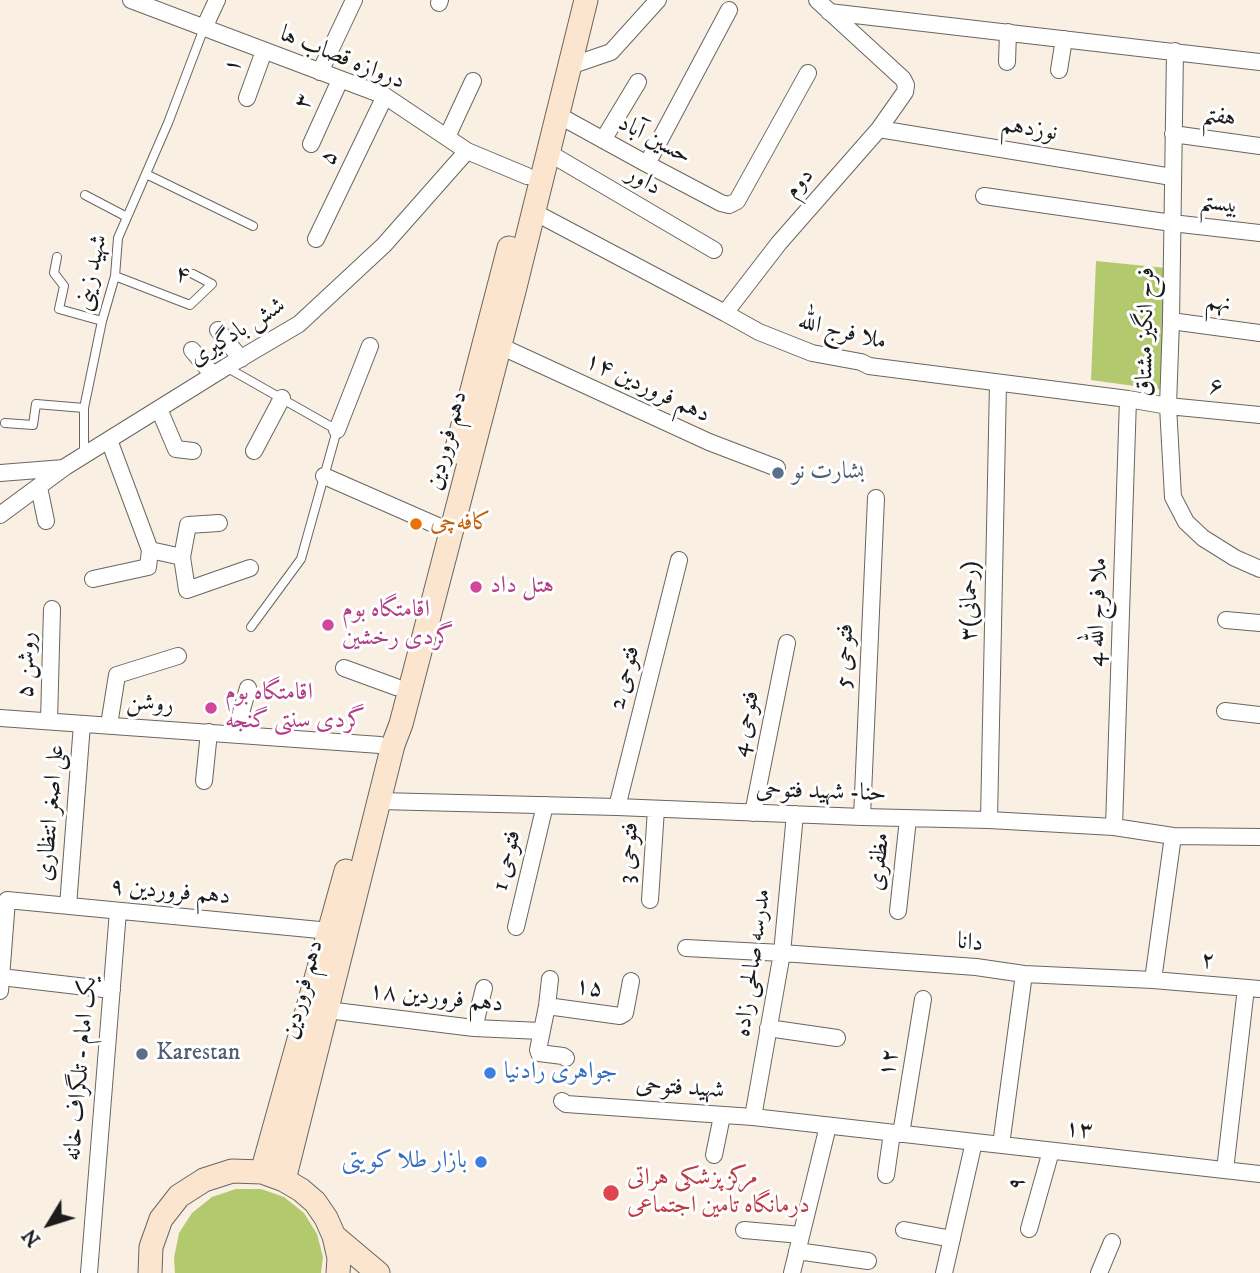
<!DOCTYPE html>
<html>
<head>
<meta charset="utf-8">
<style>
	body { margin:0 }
	#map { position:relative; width:1260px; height:1273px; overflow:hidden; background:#f9efe2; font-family:"IM FELL DW Pica",serif }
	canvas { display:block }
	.north { position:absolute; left:14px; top:1189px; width:70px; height:70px; -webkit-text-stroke:5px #fff; paint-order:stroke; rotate:232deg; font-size:19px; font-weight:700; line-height:28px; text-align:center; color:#1c1c1c }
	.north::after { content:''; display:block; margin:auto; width:24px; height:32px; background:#1c1c1c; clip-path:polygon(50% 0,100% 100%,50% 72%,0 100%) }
</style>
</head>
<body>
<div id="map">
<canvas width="1260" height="1273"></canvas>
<div class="north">N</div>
</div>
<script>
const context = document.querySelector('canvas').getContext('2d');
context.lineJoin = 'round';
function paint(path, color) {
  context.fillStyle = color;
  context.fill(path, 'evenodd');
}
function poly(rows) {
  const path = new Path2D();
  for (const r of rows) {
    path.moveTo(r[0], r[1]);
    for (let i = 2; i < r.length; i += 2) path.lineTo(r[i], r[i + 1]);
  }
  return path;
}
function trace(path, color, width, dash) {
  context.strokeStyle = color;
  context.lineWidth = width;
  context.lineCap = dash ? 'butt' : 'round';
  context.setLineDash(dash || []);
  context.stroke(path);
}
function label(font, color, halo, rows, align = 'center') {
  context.font = font + ' "IM FELL DW Pica",Amiri,serif';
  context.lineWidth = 6;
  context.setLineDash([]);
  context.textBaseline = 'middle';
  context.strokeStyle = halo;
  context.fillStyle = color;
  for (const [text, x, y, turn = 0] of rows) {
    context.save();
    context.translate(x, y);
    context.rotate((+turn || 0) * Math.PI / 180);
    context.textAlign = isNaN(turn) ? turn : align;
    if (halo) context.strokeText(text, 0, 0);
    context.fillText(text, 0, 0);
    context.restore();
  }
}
const green = poly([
	[1096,261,1166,268,1163,390,1091,380],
	[236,1189,261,1189,284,1197,304,1213,317,1234,323,1257,321,1273,175,1273,174,1258,179,1233,192,1213,212,1197]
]);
const lane = poly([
	[146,174,253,226],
	[85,195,127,217],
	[57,257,54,273,64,286,59,309,102,321],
	[115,276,190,305,212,284,193,274],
	[226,367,337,430,301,559,251,627],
	[5,423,33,425,36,404,84,408],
	[84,456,84,408,102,321,115,276,118,238,168,123,204,28]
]);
const street = poly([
	[131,0,385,96,467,151,527,176],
	[439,3,440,0],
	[829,12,1260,62],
	[204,28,217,0],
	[1175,51,1171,321,1168,406,1173,497,1186,522,1203,538,1235,558,1260,569],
	[1007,62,1008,32],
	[570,66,611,52,658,0],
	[1059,70,1064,39],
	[320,72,354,0],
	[247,98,264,51],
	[558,115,647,164,721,203,729,205,737,201,808,73],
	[879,129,1172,177],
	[1173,134,1260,146],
	[447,137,473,81],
	[603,140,638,82],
	[311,144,340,80],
	[549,153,714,250],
	[647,164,729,10],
	[984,196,1172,223,1260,233],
	[534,212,725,313,759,332,812,353,861,362,869,366,1128,399,1168,406,1260,415],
	[316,239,385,96],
	[725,313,779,243,879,129,905,92,906,85,903,79,817,0],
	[1171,321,1260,333],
	[218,330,241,359],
	[500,346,709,442,777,468],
	[192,350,213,375],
	[159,409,176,449,193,451],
	[337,430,370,346],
	[254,451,282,398],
	[0,473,64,468],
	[324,476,438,526],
	[39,487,46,521],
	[0,515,65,467,226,367,299,324,384,245,467,151],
	[150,550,182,557,187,590,250,568],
	[182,557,188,525,219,523],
	[93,579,148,567,150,550,109,440],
	[1226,620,1260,623],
	[344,668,396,687],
	[1225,711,1260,715],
	[0,718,380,745],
	[49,721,52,609],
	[109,725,117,675,178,656],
	[235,734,248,688],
	[204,781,209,732],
	[379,801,617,807,862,817,989,820,1114,827,1173,836,1260,837],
	[617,807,679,560],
	[753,813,787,643],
	[862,817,876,498],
	[989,820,998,383],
	[1114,827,1128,399],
	[650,900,656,809],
	[68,906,82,724],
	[898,911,908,819],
	[516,927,545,805],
	[686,948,782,953,976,967,1024,974,1153,980,1260,989],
	[1,977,112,990],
	[550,979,547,1006,538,1050,539,1053,563,1056,566,1058],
	[1153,980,1173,836],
	[0,991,7,900,330,931],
	[547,1006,620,1016,625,1013,631,981],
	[327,1010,474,1028,541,1031],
	[474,1028,484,988],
	[768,1028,837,1038],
	[562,1101,566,1104,753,1117,1260,1174],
	[753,1117,782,953,795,814],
	[901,1134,923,999],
	[1001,1145,1024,974],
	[714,1155,722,1116],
	[1225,1170,1246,988],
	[886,1175,892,1133],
	[1029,1229,1051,1151],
	[744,1230,801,1235],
	[904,1230,952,1239],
	[797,1251,868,1261],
	[89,1273,118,911],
	[792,1273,828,1126],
	[944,1273,974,1142],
	[1099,1273,1112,1242]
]);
const secondary = poly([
	[456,452,509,248],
	[262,1172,346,871],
	[284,1180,393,745,401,724,514,291,586,0],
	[334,1236,378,1273],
	[150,1273,151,1247,161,1219,179,1196,204,1180,232,1171,262,1172,284,1180,301,1190,315,1202,326,1218,334,1236,339,1258,338,1273]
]);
const markers = [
	[778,473,7,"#5c6f8a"],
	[416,524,7,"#e8710a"],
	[476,587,7,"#d1479c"],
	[328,625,7,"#d1479c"],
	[211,708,7,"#d1479c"],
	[142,1054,7,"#5c6f8a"],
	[490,1073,7,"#3f7fe0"],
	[481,1162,7,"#3f7fe0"],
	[611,1193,9,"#e0444e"]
];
const streetNames = [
	["دروازه قصاب ها",342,59,22],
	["۱",234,66,-69],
	["۳",305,102,-65],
	["هفتم",1219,118,7],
	["نوزدهم",1029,130,9],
	["حسین آباد",654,141,28],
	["۵",330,158,-64],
	["داور",643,182,30],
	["دوم",800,184,-49],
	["بیستم",1219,205,7],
	["شهید زینی",93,273,-78],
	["۴",182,276,14],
	["نهم",1218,304,8],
	["فرح انگیز مشتاق",1147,332,-89],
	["شش بادگیری",238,333,-32],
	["ملا فرج الله",842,333,14],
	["۶",1216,388,6],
	["دهم فروردین ۱۴",647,389,25],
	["دهم فروردین",448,441,-75],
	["۳(رحمانی)",971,601,-89],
	["4 ملا فرج الله",1099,612,-88],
	["فتوحی 5",846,656,-88],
	["روشن ۵",28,665,-88],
	["فتوحی 2",626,678,-76],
	["روشن",150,705,4],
	["فتوحی 4",747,724,-79],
	["حنا- شهید فتوحی",821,793,2],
	["علی اصغر انتظاری",52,813,-85],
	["فتوحی 3",630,853,-86],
	["فتوحی 1",508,861,-77],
	["مظفری",880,862,-84],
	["دهم فروردین ۹",170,893,5],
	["دانا",970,944,6],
	["۲",1208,962,5],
	["مدرسه صالحی زاده",754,963,-82],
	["۱۵",589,989,8],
	["دهم فروردین",304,990,-75],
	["دهم فروردین ۱۸",436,999,6],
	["۱۲",890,1063,-81],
	["یک امام - تلگراف خانه",82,1069,-85],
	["شهید فتوحی",680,1089,4],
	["۱۳",1079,1131,6],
	["۹",1018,1184,-75]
];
const serviceNames = [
	["بشارت نو",792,473],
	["Karestan",156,1054]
];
const foodNames = [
	["کافه‌چی",430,524]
];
const hotelNames = [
	["هتل داد",490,587],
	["اقامتگاه بوم",342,611],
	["گردی رخشین",342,639],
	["اقامتگاه بوم",225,694],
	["گردی سنتی گنجه",225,722]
];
const shopNames = [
	["جواهری رادنیا",504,1073],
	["بازار طلا کویتی",467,1162,"right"]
];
const healthNames = [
	["مرکز پزشکی هراتی",627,1179],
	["درمانگاه تامین اجتماعی",627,1207]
];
paint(green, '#b3c96d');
trace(lane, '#696661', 10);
trace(street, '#696661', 18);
trace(secondary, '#696661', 25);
trace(lane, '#fff', 8);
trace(street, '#fff', 16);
trace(secondary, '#fbe5cf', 23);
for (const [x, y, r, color] of markers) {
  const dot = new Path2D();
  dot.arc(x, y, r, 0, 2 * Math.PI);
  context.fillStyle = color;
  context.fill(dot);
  trace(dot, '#fff', 2.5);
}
label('24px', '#1c1c1c', '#fff', streetNames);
label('24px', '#4e5e75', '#fff', serviceNames, 'left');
label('24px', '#c56008', '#fff', foodNames, 'left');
label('24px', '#b23c85', '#fff', hotelNames, 'left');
label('24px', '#366cbe', '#fff', shopNames, 'left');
label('24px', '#be3a42', '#fff', healthNames, 'left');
</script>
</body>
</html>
